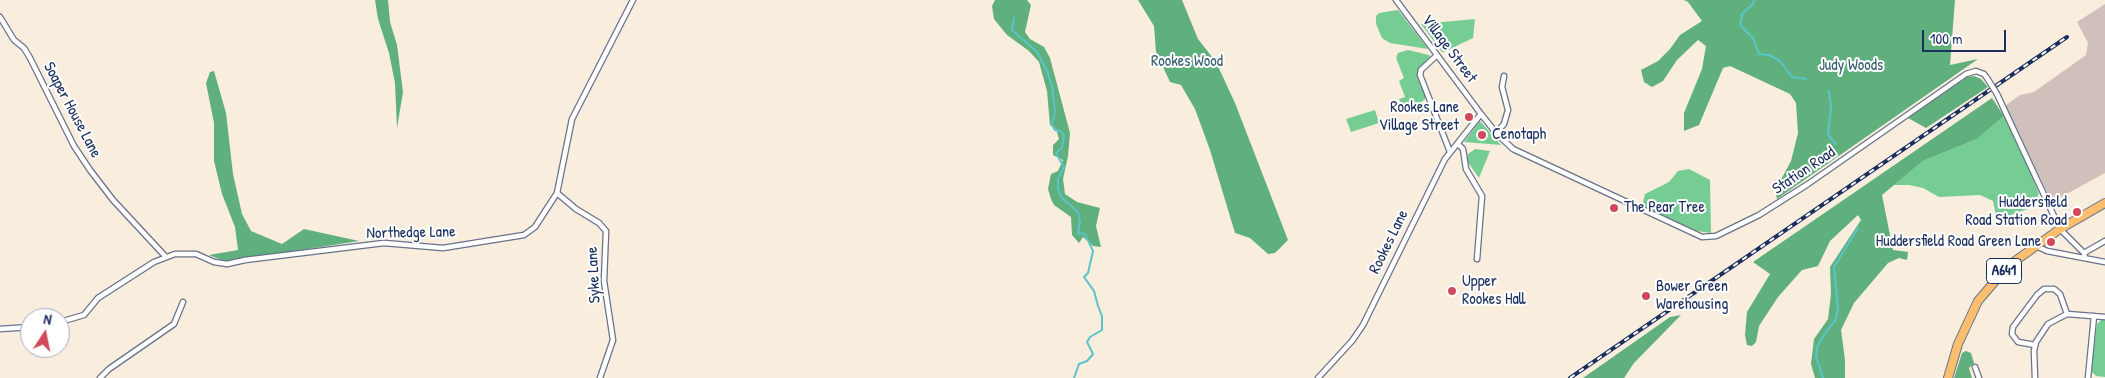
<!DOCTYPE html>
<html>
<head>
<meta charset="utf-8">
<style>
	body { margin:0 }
	#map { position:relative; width:2105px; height:378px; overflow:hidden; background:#f9eddd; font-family:"Patrick Hand",sans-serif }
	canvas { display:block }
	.north { position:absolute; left:20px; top:308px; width:50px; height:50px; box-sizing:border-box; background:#fff; border:1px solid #a4acbf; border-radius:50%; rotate:11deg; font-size:14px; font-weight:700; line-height:20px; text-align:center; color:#1b2f5e }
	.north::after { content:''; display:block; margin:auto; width:18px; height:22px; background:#d1495b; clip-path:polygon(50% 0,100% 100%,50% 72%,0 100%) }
	.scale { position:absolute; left:1922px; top:30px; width:84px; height:22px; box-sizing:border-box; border:2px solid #1b2f5e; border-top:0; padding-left:6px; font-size:15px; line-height:18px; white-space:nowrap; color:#1b2f5e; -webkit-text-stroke:4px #fff; paint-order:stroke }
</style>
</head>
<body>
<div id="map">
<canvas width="2105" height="378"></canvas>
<div class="north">N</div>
<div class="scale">100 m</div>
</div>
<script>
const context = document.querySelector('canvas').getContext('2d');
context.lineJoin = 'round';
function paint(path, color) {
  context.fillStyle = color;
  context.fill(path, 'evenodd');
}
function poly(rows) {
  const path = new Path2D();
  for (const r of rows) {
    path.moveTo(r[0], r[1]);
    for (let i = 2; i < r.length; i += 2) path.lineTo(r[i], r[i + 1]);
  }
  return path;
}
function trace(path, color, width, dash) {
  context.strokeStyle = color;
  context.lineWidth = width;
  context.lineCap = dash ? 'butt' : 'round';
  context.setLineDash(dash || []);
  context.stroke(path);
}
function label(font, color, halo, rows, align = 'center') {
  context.font = font + ' "Patrick Hand",sans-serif';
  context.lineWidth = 4;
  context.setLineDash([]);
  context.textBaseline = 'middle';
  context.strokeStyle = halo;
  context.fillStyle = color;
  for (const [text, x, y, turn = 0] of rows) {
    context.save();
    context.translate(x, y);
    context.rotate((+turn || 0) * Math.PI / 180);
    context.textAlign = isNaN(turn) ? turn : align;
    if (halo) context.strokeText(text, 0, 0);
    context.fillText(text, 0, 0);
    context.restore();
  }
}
const industrial = poly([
	[2105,4,2105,173,2052,202,2005,106,2020,95,2034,92,2086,55,2088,43,2077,22]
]);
const green = poly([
	[1397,10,1399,11,1428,49,1390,43,1382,38,1376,24,1376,16,1379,13],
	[1475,19,1473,38,1444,52,1442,52,1421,24],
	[1408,50,1429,55,1431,58,1418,71,1426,96,1425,99,1413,110,1404,110,1399,99,1405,97,1399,81,1404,78,1396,58,1398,53],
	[1375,110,1379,123,1351,132,1346,119],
	[2004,116,2027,162,2039,194,2030,208,1997,220,1993,201,1980,195,1939,197,1923,188,1909,185,1894,185,1923,161,1977,139],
	[1480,121,1501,145,1464,142],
	[1475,149,1490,151,1479,178,1467,161,1468,154],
	[1689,169,1710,180,1711,233,1697,231,1642,206,1645,194,1669,182,1678,171],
	[2102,319,2105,320,2105,377,2096,376,2091,371,2097,324]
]);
const forest = poly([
	[375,0,388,0,390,22,397,45,403,92,397,128,395,83,389,53,378,19],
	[995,0,1027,0,1031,5,1025,32,1030,39,1044,47,1050,58,1070,133,1068,156,1063,179,1065,194,1077,202,1100,208,1096,226,1101,247,1093,246,1083,237,1079,243,1072,235,1071,217,1054,205,1051,199,1048,189,1051,174,1058,171,1063,160,1053,155,1053,145,1059,139,1056,129,1050,125,1047,91,1039,62,1029,51,1007,35,994,19,992,6],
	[1138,0,1182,0,1198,39,1216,62,1235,103,1288,240,1275,253,1268,254,1250,238,1235,233,1210,150,1195,109,1181,85,1170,82,1156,52,1154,26],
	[1684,0,1955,0,1950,65,1978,59,1777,199,1775,191,1791,161,1798,133,1796,103,1790,94,1730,66,1723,68,1699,125,1684,131,1684,113,1702,69,1706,46,1698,40,1677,60,1663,81,1652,87,1644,82,1641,70,1658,61,1670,49,1680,35,1702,21,1688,2],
	[214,71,226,113,233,174,242,214,251,231,282,244,304,229,359,241,231,261,221,260,209,255,238,250,235,227,222,194,214,161,214,123,206,83,210,72],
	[1974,76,1981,79,1988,87,1926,128,1908,118,1967,77],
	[1992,98,2004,116,1977,139,1923,161,1882,195,1893,250,1908,252,1907,260,1899,258,1888,263,1854,303,1841,330,1845,360,1845,378,1815,378,1811,364,1814,339,1828,319,1831,294,1830,267,1861,220,1858,215,1830,241,1818,266,1802,270,1778,297,1759,326,1756,342,1752,346,1747,345,1745,335,1747,312,1770,274,1753,262],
	[1681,315,1634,363,1624,378,1583,378,1670,317],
	[1966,351,1971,353,1974,363,1969,368,1972,378,1954,378,1962,353]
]);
const stream = poly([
	[1754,0,1753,4,1742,14,1740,25,1753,38,1759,54,1769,55,1780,61,1792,77,1806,79],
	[1014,18,1012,30,1037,52,1047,71,1052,86,1055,111,1052,125,1055,130,1061,131,1064,136,1062,148,1056,153,1064,167,1058,179,1058,190,1062,198,1078,212,1080,222,1078,233,1085,234,1093,251,1088,273,1084,277,1094,291,1098,306,1102,316,1102,330,1090,337,1087,342,1093,354,1087,361,1079,364,1074,378],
	[1829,91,1831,107,1828,135,1836,144],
	[1823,378,1816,356,1817,347,1825,333,1835,321,1838,310,1834,267,1858,228]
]);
const street = poly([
	[1396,0,1481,114,1496,133,1513,149,1702,237,1716,236,1759,215,1808,184,1966,74,1976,71,1984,74,1987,78],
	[0,17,14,40,24,48,30,58,74,146,90,170,113,200,165,256],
	[1437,55,1421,70,1420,75,1450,152],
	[1997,94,2060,229,2084,253,2085,258],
	[1496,133,1504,124,1508,110,1502,87,1504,76],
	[1458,144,1463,149,1466,169,1482,196,1477,259],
	[557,193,576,209,599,223,606,231,604,281,613,340,600,378],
	[2036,246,2047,251,2105,262],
	[2084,253,2105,241],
	[60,322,84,315,98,298,154,262,175,254,196,254,214,262,227,264,245,260,384,243,443,248,524,235,535,227,557,193,572,119,633,0],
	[0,329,30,327],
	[2035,345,2018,342,2012,334,2013,327,2037,295,2044,289,2054,289,2060,294,2067,314],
	[1975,367,1979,378],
	[100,378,109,369,174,324,183,302],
	[1318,378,1352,341,1363,325,1445,159,1481,114],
	[2035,378,2034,351,2036,342,2048,324,2067,314,2105,317],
	[2088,378,2094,316]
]);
const primary = poly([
	[1948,378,1958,344,1978,301,2008,266,2060,229,2105,203]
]);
const rail = poly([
	[1570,378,2067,37]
]);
const streetBridge = poly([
	[1987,78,1997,94]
]);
const markers = [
	[1469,117,5,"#d1495b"],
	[1482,135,5,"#d1495b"],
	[1614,208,5,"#d1495b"],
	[2077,212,5,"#d1495b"],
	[2051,242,5,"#d1495b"],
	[1452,291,5,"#d1495b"],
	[1646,296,5,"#d1495b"]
];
const shields = [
	[2004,271,35]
];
const shieldNames = [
	["A641",2004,271]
];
const streetNames = [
	["Village Street",1449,49,53],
	["Soaper House Lane",72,110,62],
	["Station Road",1804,171,-34],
	["Northedge Lane",411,233,-1],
	["Rookes Lane",1389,242,-64],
	["Syke Lane",594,275,-93]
];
const parkNames = [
	["Rookes Wood",1187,62],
	["Judy Woods",1851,66]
];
const poiNames = [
	["Rookes Lane",1459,108,"right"],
	["Village Street",1459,126,"right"],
	["Cenotaph",1492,135],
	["Huddersfield",2067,203,"right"],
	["Road Station Road",2067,221,"right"],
	["The Pear Tree",1624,208],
	["Huddersfield Road Green Lane",2041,242,"right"],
	["Upper",1462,282],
	["Rookes Hall",1462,300],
	["Bower Green",1656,287],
	["Warehousing",1656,305]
];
paint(industrial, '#d0c0bc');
paint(green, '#76cd93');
paint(forest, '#60b07d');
trace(stream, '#58c5cb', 2);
trace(street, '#69728a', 7);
trace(primary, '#69728a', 10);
trace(street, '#fff', 4.5);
trace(primary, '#fbbe6e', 8);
trace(rail, '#1b2f5e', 4);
trace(rail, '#fff', 2, [5.5]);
trace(streetBridge, '#69728a', 7, []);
trace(streetBridge, '#fff', 4.5);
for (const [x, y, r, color] of markers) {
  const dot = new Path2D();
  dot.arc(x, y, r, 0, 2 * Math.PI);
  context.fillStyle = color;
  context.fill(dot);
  trace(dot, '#fff', 2);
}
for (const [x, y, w] of shields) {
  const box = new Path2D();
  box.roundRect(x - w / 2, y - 12.5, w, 25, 4);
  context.fillStyle = '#fff';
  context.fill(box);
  trace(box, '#1b2f5e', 1);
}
label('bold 15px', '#1b2f5e', null, shieldNames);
label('16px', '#1b2f5e', '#fff', streetNames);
label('16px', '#365e6e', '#fff', parkNames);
label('16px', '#1b2f5e', '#fff', poiNames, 'left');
</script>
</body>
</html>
